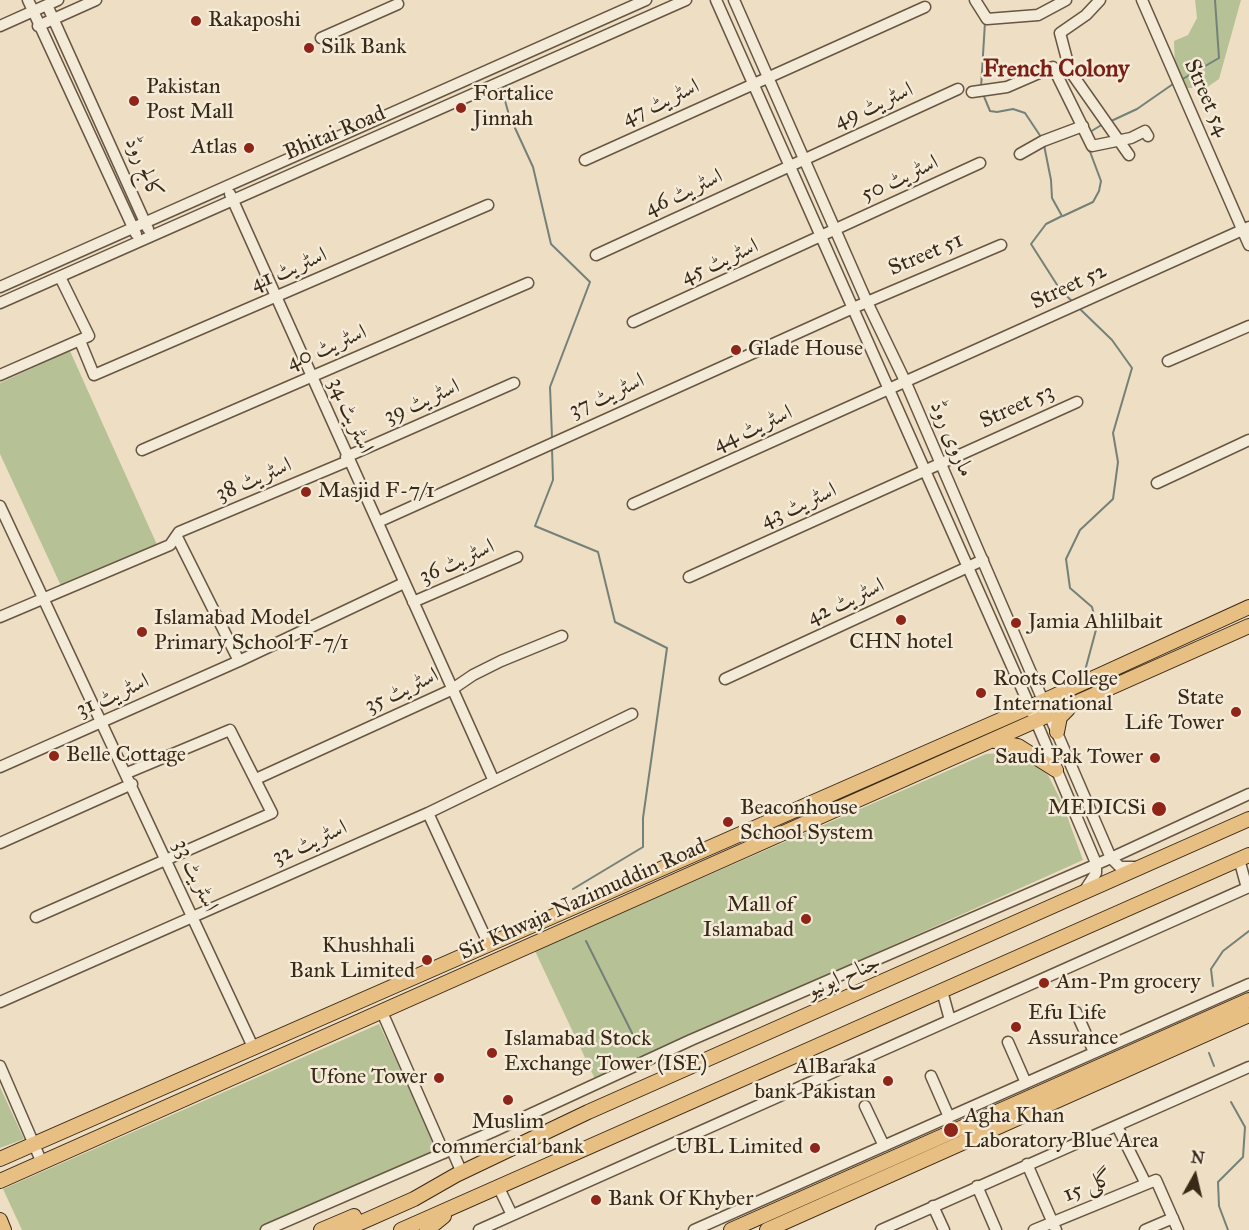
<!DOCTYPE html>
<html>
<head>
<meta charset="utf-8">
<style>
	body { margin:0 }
	#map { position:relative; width:1249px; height:1230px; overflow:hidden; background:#eedec3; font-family:"IM FELL Great Primer",serif }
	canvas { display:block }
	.north { position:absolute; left:1165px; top:1146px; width:60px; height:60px; -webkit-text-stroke:4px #f4ead8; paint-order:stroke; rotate:8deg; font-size:16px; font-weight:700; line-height:24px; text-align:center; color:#392917 }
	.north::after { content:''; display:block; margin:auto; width:21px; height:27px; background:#392917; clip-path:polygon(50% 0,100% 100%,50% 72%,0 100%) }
</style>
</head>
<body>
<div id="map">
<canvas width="1249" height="1230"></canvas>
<div class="north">N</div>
</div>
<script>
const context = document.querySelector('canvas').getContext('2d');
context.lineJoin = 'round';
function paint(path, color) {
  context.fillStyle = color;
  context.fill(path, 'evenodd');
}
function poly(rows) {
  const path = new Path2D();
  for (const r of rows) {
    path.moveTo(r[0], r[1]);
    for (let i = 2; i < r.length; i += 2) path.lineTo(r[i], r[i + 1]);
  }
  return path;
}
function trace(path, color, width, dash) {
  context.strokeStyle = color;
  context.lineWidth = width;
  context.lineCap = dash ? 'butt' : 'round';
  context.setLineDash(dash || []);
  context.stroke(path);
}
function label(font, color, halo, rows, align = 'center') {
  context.font = font + ' "IM FELL Great Primer",Amiri,serif';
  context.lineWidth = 5;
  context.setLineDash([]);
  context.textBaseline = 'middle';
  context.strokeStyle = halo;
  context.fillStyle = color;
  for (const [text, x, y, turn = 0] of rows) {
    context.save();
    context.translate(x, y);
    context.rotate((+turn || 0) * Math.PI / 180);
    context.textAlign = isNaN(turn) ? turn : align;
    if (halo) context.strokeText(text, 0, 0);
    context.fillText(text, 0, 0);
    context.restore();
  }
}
const green = poly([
	[1195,0,1241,0,1219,79,1206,88,1187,88,1175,68,1174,41,1188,35,1197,18],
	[70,351,158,547,62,588,0,454,0,383],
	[1018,752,1048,775,1063,805,1083,860,595,1079,535,951,986,754],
	[379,1024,440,1153,276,1230,22,1230,3,1189],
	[0,1087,24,1139,0,1148]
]);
const stream = poly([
	[1181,80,1219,58,1215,0],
	[981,88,985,22],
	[502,90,509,115,533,167,551,244,590,282,550,387,552,438],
	[983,94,990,111,997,112,1013,109,1025,113,1041,137],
	[1109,122,1137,109,1173,84],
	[1090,132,1103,124],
	[1044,145,1051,180,1052,198,1062,216,1046,224,1031,244,1061,291,1072,301],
	[1063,216,1093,202,1099,191,1101,181,1089,149],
	[1081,310,1112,340,1132,368,1113,433,1118,462,1113,499,1080,530,1066,559,1070,588,1092,607,1097,626,1086,667],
	[552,449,553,480,535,526,598,552,615,622,667,648,643,818,643,847,573,889],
	[586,941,637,1043],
	[1213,986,1211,969,1223,951,1249,931],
	[1209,1053,1214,1066],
	[1228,1230,1219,1206,1218,1182,1243,1157,1245,1127,1231,1102]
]);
const minor = poly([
	[28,0,136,234],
	[716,0,1030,707,1096,863,1096,873,1085,890],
	[734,0,867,302,906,383,1111,858,1120,867,1135,867],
	[975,0,987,19,1038,15,1066,0],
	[1100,0,1086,15,1060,33,1070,71,1129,155],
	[1142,0,1249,245],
	[47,5,148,229],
	[0,26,58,0],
	[38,26,96,0],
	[321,38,398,4],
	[972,92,1007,87,1053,67,1092,146,1131,138,1145,131,1148,136],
	[1020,154,1043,141,1083,126],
	[585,160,925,7],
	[230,194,493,779],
	[596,255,958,89],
	[0,287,646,0],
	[0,303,686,0],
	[633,322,980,163],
	[80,341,94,375,488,205],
	[1168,361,1249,326],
	[0,375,89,336,60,277],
	[142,450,528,283],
	[346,457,514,383],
	[1157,483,1249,440],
	[633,504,1249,227],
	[0,506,253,1047],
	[378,522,853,308,1001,245],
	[177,537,239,661],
	[689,577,1077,402],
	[413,602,517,557],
	[0,617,170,545,179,532,348,461],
	[725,679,983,560],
	[0,767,239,661,404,583],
	[256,779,451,690,473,675,501,661,562,636],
	[428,813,489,945],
	[0,843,132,784],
	[1239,859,1247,888],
	[36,917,272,813,230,730,127,773],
	[942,991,950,1020],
	[0,1002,428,813,632,714],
	[382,1012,444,1153],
	[1076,1012,1094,1052],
	[1008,1042,1026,1083],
	[0,1066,42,1163],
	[931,1076,949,1117],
	[865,1106,884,1146],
	[1117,1126,1146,1184],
	[452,1150,462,1173],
	[1027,1164,1056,1230],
	[498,1186,512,1215],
	[977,1186,996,1230],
	[933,1206,944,1230],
	[266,1230,492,1132,691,1040,1111,858,1249,794],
	[479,1230,1249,887],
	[694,1230,1249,984],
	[881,1230,1249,1067],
	[1034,1230,1156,1180,1178,1230],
	[1145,1230,1173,1218]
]);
const major = poly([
	[1057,732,1060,717,1068,709],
	[994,741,1018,746,1056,770],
	[0,1159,1030,707,1249,607],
	[0,1181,1249,626],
	[0,1220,4,1230],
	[321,1230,354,1216],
	[344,1230,414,1199,456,1175,588,1112,1249,819],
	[401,1230,1249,855],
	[427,1230,444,1216],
	[731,1230,1249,1000],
	[767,1230,1249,1015]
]);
const markers = [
	[196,21,6,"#8f2418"],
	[309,48,6,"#8f2418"],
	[134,101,6,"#8f2418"],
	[461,108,6,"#8f2418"],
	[249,148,6,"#8f2418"],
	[736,350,6,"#8f2418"],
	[306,492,6,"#8f2418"],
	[901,620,6,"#8f2418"],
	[1016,623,6,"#8f2418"],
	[142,632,6,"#8f2418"],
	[981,693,6,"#8f2418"],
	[1236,712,6,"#8f2418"],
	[54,756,6,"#8f2418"],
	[1155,758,6,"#8f2418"],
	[1159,809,8,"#8f2418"],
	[728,822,6,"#8f2418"],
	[806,919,6,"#8f2418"],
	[427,960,6,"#8f2418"],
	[1044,983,6,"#8f2418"],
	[1016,1027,6,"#8f2418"],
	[492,1053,6,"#8f2418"],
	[439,1078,6,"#8f2418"],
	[888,1081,6,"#8f2418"],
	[508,1100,6,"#8f2418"],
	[951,1130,8,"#8f2418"],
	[815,1148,6,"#8f2418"],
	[596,1200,6,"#8f2418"]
];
const poiNames = [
	["Rakaposhi",208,21],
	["Silk Bank",321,48],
	["Pakistan",146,88],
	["Post Mall",146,113],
	["Fortalice",473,95],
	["Jinnah",473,120],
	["Atlas",237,148,"right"],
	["Glade House",748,350],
	["Masjid F-7/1",318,492],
	["Islamabad Model",154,619],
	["Primary School F-7/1",154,644],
	["Jamia Ahlilbait",1028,623],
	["CHN hotel",901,643,"center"],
	["Roots College",993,680],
	["International",993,705],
	["State",1224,699,"right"],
	["Life Tower",1224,724,"right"],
	["Belle Cottage",66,756],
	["Saudi Pak Tower",1143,758,"right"],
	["Beaconhouse",740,809],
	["School System",740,834],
	["MEDICSi",1146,809,"right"],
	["Mall of",794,906,"right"],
	["Islamabad",794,931,"right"],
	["Khushhali",415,947,"right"],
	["Bank Limited",415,972,"right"],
	["Am-Pm grocery",1056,983],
	["Efu Life",1028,1014],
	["Assurance",1028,1039],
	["Islamabad Stock",504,1040],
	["Exchange Tower (ISE)",504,1065],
	["AlBaraka",876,1068,"right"],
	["bank Pakistan",876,1093,"right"],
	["Ufone Tower",427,1078,"right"],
	["Agha Khan",964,1117],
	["Laboratory Blue Area",964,1142],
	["Muslim",508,1123,"center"],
	["commercial bank",508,1148,"center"],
	["UBL Limited",803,1148,"right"],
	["Bank Of Khyber",608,1200]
];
const streetNames = [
	["Street 54",1206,98,66],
	["اسٹریٹ 47",661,103,-25],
	["اسٹریٹ 49",874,106,-24],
	["Bhitai Road",335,134,-23],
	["کالج روڈ",143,168,67],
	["اسٹریٹ 50",900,179,-25],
	["اسٹریٹ 46",684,193,-25],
	["Street 51",926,255,-23],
	["اسٹریٹ 45",720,262,-24],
	["اسٹریٹ 41",289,270,-23],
	["Street 52",1069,287,-25],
	["اسٹریٹ 40",327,348,-23],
	["اسٹریٹ 37",607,396,-24],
	["اسٹریٹ 39",422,402,-24],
	["Street 53",1017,407,-24],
	["اسٹریٹ 34",350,416,66],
	["اسٹریٹ 44",753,429,-24],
	["ماروی روڈ",951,439,67],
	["اسٹریٹ 38",254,480,-23],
	["اسٹریٹ 43",799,506,-24],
	["اسٹریٹ 36",457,562,-24],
	["اسٹریٹ 42",846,602,-25],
	["اسٹریٹ 35",402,691,-25],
	["اسٹریٹ 31",113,696,-24],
	["اسٹریٹ 32",310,843,-24],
	["اسٹریٹ 33",195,876,65],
	["Sir Khwaja Nazimuddin Road",583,900,-24],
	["جناح ایونیو",844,977,-23],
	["گلی 15",1088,1187,-22]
];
const neighbourhoodNames = [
	["French Colony",1056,70]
];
paint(green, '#b6c295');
trace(stream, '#748179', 2);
trace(minor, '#665642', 13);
trace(major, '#392917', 16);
trace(minor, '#f4ead8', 10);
trace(major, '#e7bf82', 14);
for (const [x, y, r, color] of markers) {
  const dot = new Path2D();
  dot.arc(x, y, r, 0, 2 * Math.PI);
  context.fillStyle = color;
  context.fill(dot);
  trace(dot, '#f4ead8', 2);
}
label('22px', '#392917', '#f4ead8', poiNames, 'left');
label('22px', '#392917', '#f4ead8', streetNames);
label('bold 24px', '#7a1f14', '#f4ead8', neighbourhoodNames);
</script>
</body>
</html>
